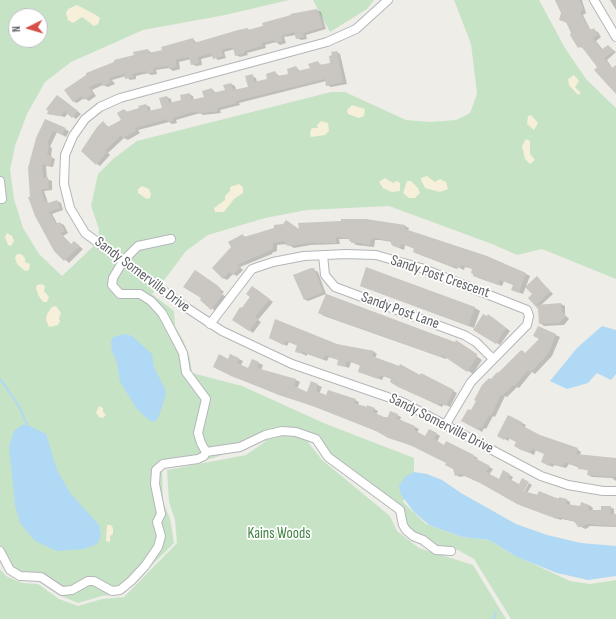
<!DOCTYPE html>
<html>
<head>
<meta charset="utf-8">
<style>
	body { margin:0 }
	#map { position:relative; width:616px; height:619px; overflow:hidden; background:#eeede7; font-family:"Sofia Sans Condensed",sans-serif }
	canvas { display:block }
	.north { position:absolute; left:8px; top:8px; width:40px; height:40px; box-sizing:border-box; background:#fff; border:1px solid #bfc0c1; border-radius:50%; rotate:265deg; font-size:11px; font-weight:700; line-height:16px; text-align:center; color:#5e6165 }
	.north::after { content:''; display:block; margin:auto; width:14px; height:18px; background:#d54e47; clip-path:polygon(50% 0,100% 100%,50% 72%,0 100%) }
</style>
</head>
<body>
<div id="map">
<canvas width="616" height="619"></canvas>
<div class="north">N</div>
</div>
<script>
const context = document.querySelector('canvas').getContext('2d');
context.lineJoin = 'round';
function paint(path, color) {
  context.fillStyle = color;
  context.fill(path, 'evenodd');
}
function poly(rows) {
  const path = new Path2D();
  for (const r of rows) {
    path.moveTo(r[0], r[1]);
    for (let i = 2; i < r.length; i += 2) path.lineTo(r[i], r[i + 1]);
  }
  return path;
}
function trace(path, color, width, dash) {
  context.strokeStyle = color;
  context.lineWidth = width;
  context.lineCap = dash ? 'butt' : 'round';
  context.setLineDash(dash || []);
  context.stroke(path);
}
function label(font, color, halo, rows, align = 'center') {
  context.font = font + ' "Sofia Sans Condensed",sans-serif';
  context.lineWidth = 3.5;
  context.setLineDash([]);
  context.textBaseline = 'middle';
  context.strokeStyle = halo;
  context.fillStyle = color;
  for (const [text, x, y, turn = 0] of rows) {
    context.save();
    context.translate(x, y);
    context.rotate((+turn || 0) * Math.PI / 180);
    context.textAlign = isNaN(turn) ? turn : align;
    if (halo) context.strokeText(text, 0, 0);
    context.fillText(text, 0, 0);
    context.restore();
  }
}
const green = poly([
	[0,0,289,0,225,15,143,30,71,62,45,82,27,114,15,146,10,170,14,199,23,228,39,254,62,276,98,242,99,229,91,206,98,174,113,159,137,141,331,92,345,92,406,120,430,122,456,120,470,113,477,94,471,44,454,0,539,0,565,48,586,79,616,108,616,279,542,249,517,255,492,244,389,206,307,210,265,218,208,235,186,251,159,287,152,294,174,311,175,326,184,342,190,359,192,373,242,386,326,424,414,458,414,472,403,502,426,524,462,537,489,540,510,553,570,581,590,584,616,580,616,619,511,619,474,559,458,550,438,547,408,527,404,511,394,500,327,451,320,440,308,442,322,460,390,516,397,531,419,548,473,565,506,619,0,619,0,569,6,576,22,583,38,584,59,599,78,606,102,599,124,597,177,543,175,520,169,502,167,470,246,455,266,441,264,438,214,458,162,469,163,502,170,518,174,543,123,594,102,596,78,603,61,596,40,581,22,581,6,571,0,559],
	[16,16,40,16,40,40,16,40],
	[313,0,374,0,367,9,330,32]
]);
const sand = poly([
	[77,5,96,15,100,18,98,24,94,26,82,17,73,23,68,20,66,13,68,9],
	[574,75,579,81,575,87,581,93,578,95,569,85,568,79],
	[352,105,365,109,364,116,359,118,348,114,347,110],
	[531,115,538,123,534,130,527,124,528,116],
	[321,121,328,123,329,131,325,135,311,137,310,134,311,129,313,128,318,128,317,125],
	[526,139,530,141,530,154,535,160,530,164,525,159,522,146],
	[427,176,435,182,440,179,446,182,448,189,440,192,425,188,421,180,421,178],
	[385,178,393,183,397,181,400,183,400,191,392,192,383,188,379,182],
	[407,181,411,181,418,188,420,193,415,198,409,198,403,193],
	[239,184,243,187,243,193,234,199,224,212,215,212,214,208,225,200,225,196,230,191,230,187],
	[142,186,149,189,151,194,150,198,147,199,138,193,138,189],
	[7,233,12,236,14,241,11,246,8,245,5,237],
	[17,254,21,254,25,258,25,262,30,264,29,270,25,271,17,264,15,258],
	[37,285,42,284,45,286,44,291,49,297,47,302,43,302,38,295,36,288],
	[56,306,61,313,59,318,60,321,58,325,49,327,46,320,47,314,52,307],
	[99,406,103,408,103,412,106,415,103,418,99,417,96,413],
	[107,525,111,525,113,528,113,534,110,536,110,542,106,541]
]);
const water = poly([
	[602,326,616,330,616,374,611,380,597,373,588,383,567,389,550,381,577,348],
	[125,334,132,336,152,354,154,367,165,389,166,394,161,410,158,418,155,422,149,420,137,409,120,382,117,363,112,351,111,342,113,337],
	[22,425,30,426,46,434,57,470,71,494,99,525,101,537,97,544,84,549,57,551,35,541,20,523,15,505,9,446,14,431],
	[414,472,427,474,442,480,461,493,516,524,547,535,581,543,616,546,616,576,588,580,557,573,517,557,489,540,462,537,429,525,414,512,401,495,399,486,405,477]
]);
const shadow = poly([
	[555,0,582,0,586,13,583,15,590,29,598,32,601,37,596,41,603,50,608,46,616,52,607,60,613,69,616,67,616,92,584,48,579,47,567,23,560,20,562,13],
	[610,0,616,0,616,10],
	[317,10,321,12,326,29,306,35,307,39,301,40,297,38,296,35,284,37,286,43,280,45,276,42,265,45,266,48,247,53,248,55,240,57,236,55,235,49,224,52,226,58,218,60,213,56,201,59,202,65,196,66,192,64,191,59,179,62,180,69,173,71,169,68,156,70,157,74,151,75,148,73,136,76,136,79,130,80,126,76,112,80,115,84,108,87,103,85,92,90,96,96,89,101,84,98,77,103,73,101,66,90,148,50,152,53,163,51,193,39,197,43,247,29,250,30],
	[337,52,340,54,347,84,331,87,327,85,326,81,239,103,240,105,220,110,221,113,203,115,200,113,176,120,177,123,172,124,169,122,138,130,140,133,128,140,124,138,108,153,110,155,100,166,97,164,103,123,109,127,122,120,124,110,128,112,140,109,146,105,150,107,151,112,163,108,167,97,171,99,172,104,182,101,189,94,193,96,194,101,205,98,212,89,216,93,226,91,231,84,235,86,236,90,249,87,252,76,256,78,257,82,268,79,275,72,280,77,289,74,296,67,301,72,311,69,318,62,322,66,331,64],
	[61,98,81,114,76,119,68,113,65,117,48,114],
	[45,120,69,131,66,137,57,132,50,147,52,148,51,157,55,159,53,167,46,166,47,179,52,181,52,190,44,191,48,203,57,201,61,203,63,210,52,214,58,225,60,223,64,225,68,233,63,236,72,245,74,242,83,249,69,263,55,250,31,197],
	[366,220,405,226,409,228,408,231,487,257,526,274,530,276,523,294,512,290,514,285,504,281,502,286,478,278,473,269,465,267,464,270,458,267,457,269,418,254,414,252,415,249,405,245,404,250,394,246,392,242,380,240,375,240,374,247,356,245,350,239,339,239,340,244,311,245,294,248,287,244,277,245,277,251,272,253,272,254,240,267,243,270,237,276,233,274,227,280,223,278,243,236,246,237],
	[313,269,318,272,326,294,308,301,304,299],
	[367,269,475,308,480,311,474,328,366,288,361,286],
	[199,273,224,292,222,294,226,297,215,311,202,298],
	[537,277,553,294,541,305,561,304,565,306,565,315,569,319,564,325,544,326,540,323,539,309,529,298,534,294],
	[256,289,273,302,258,320,261,322,253,333,234,319],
	[326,294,461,345,482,360,473,374,447,357,446,359,324,316,319,313],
	[487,317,492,317,510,331,500,345,474,329],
	[538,327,560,337,552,356,535,374,532,372,519,388,517,387,507,397,505,396,495,417,493,416,486,429,484,428,482,432,463,420,472,412,491,380,526,353,540,339],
	[274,340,337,345,373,351,377,354,375,358,421,376,422,374,457,393,450,407,444,404,442,407,403,388,392,379,384,376,382,380,363,373,361,366,351,362,349,368,338,364,339,360,329,357,327,361,307,354,307,356,296,351,298,346,289,342,287,346],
	[231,355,243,361,241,365,248,369,252,360,263,365,261,370,296,380,300,382,297,389,308,393,311,382,322,387,319,394,327,397,355,400,359,402,358,405,374,409,378,411,376,415,384,418,397,415,401,417,400,420,419,429,417,433,426,438,437,434,440,436,437,442,445,446,446,443,474,456,478,458,476,460,493,469,489,475,499,480,504,472,513,477,511,481,522,496,529,483,532,485,527,493,567,500,570,502,570,505,581,507,589,505,593,508,592,511,602,511,610,507,614,509,614,515,616,515,616,527,590,526,586,529,583,528,576,522,562,519,561,520,522,506,485,485,465,476,460,477,456,475,454,469,447,463,415,447,393,439,381,433,320,408,279,395,218,368,228,360],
	[509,416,526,425,524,428,539,436,577,449,581,452,580,455,616,459,616,481,612,478,592,477,588,475,589,471,569,464,566,468,554,465,553,467,546,464,545,454,536,450,534,455,519,448,517,442,510,438,508,441,499,435]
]);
const stream = poly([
	[0,379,19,406,27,425],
	[494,619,496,613]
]);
const building = poly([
	[555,0,579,0,583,7,582,8,583,11,580,12,588,27,589,27,591,30,594,28,598,35,593,38,601,50,608,45,614,51,604,58,612,68,616,65,616,94,594,70,597,67,581,46,578,48,570,35,571,33,566,22,559,20,561,13],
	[317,9,323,27,303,33,304,37,296,39,294,32,281,36,282,41,275,43,274,40,262,43,262,46,244,51,244,53,235,56,233,47,221,50,223,56,213,59,211,53,198,57,199,63,191,65,189,57,175,60,177,67,169,69,168,66,153,68,154,72,146,74,146,71,132,74,133,77,125,79,124,74,109,78,111,82,103,86,101,82,89,87,93,94,84,100,81,96,73,102,64,90,86,75,86,73,114,62,114,60,134,55,133,52,148,49,149,53,162,50,161,47,193,38,194,43,238,30,248,28,248,30,263,26,262,23,291,15,290,14],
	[337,51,343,82,326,86,325,79,236,101,236,103,217,108,218,111,198,114,197,111,173,118,174,121,168,122,167,119,135,128,136,131,123,138,121,135,105,151,107,152,96,165,81,151,97,127,103,121,108,127,121,120,117,113,124,109,126,112,139,108,138,106,146,104,148,111,162,108,159,98,167,96,169,103,181,100,180,95,190,93,191,100,204,97,202,91,212,88,213,93,225,90,223,85,231,83,233,90,248,87,245,76,253,74,254,82,267,79,266,74,275,71,277,76,288,74,287,69,296,66,298,71,310,68,308,64,318,61,319,65,330,63,329,56,332,55,331,52],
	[57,95,78,111,72,118,64,111,61,116,47,114,48,111,46,109],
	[45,119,66,128,62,135,53,131,47,144,49,145,47,155,52,156,50,166,42,164,43,178,48,177,49,189,41,189,45,202,47,201,48,203,57,200,60,208,49,212,56,224,60,222,65,231,60,233,71,244,74,241,80,246,64,261,54,251,35,216,28,197,30,197,28,168,36,138],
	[341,219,366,219,405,225,405,229,487,256,526,273,519,293,511,290,513,285,500,280,498,285,473,276,473,274,471,273,472,269,461,265,460,268,454,266,453,267,413,252,414,248,401,244,400,248,393,246,391,244,391,241,375,238,371,239,370,245,362,244,362,243,351,243,351,241,349,241,349,238,336,237,336,243,307,243,289,246,286,245,285,241,273,243,273,249,237,265,240,267,233,275,229,272,223,279,212,268,231,247,228,242,243,234,244,237,274,228,274,225,283,224,286,220,299,229,298,223,341,221],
	[366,267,475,307,468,326,360,286],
	[311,268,314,268,323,292,304,300,293,275],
	[195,270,217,285,221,289,219,291,223,294,211,310,200,300,201,298,183,287],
	[537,276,550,292,536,305,561,303,562,312,566,316,559,323,539,324,538,309,528,298,532,294,525,287],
	[252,286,270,299,255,317,258,319,249,331,232,320,240,307,242,308,250,297,246,294],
	[326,294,444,338,455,342,456,340,477,354,477,357,467,372,442,355,441,357,318,313],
	[483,314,487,316,488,314,506,328,496,344,473,330],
	[275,319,337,344,374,351,372,356,399,366,400,364,420,375,421,373,454,390,446,406,439,403,438,405,398,387,390,382,391,379,380,375,378,379,358,372,360,365,347,361,345,367,337,365,338,360,325,355,323,359,303,352,303,354,295,352,297,345,285,341,283,345,269,338],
	[538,326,556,334,548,354,530,373,528,370,515,386,513,385,502,396,501,394,491,416,489,415,482,428,480,427,478,430,463,422,461,421,468,409,471,410,476,401,474,400,482,385,489,378,491,379,497,372,498,373,519,352,522,350,525,353,539,339,533,336],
	[219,354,228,359,230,354,239,358,237,363,248,368,252,359,259,362,257,368,296,379,294,386,307,392,311,381,318,384,316,391,326,395,328,390,356,399,354,403,367,407,367,405,375,408,373,412,384,417,388,417,390,411,398,414,396,418,415,426,414,430,425,436,429,429,437,433,434,439,444,445,446,441,474,455,473,457,490,466,486,472,499,479,503,470,510,474,508,478,519,484,522,478,529,482,524,491,537,495,539,491,559,499,559,497,567,499,566,504,580,506,581,502,589,505,588,510,601,510,601,506,611,506,610,514,616,514,616,526,586,524,582,527,578,527,574,521,558,517,557,519,517,504,480,483,460,474,455,476,453,469,445,465,446,463,410,445,388,438,376,431,315,407,274,393,231,376,213,367],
	[508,415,522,422,521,425,540,435,578,448,576,454,616,458,616,477,587,475,588,470,578,469,578,466,565,462,564,465,561,466,550,463,549,466,541,462,544,454,532,449,530,453,521,450,514,446,516,442,506,437,504,440,497,436]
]);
const minor = poly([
	[388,0,356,29,327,42,120,98,100,107,85,119,73,136,65,155,64,184,70,208,85,233,187,308,222,331,292,364,402,402,541,476,568,485,603,491,616,491],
	[594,0,616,37],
	[0,181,2,199],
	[171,239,138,246,123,261,113,278,112,285,120,294,140,294,151,301,162,313,169,326,183,353,186,372,206,399,198,433,201,443,206,452,240,447,265,435,282,431,296,432,316,439,328,457,400,510,403,525,406,530,413,536,423,540,436,550,451,551],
	[323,255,325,275,335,287,464,335,476,342,493,359],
	[210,324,252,269,273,262,304,256,346,254,376,255,421,268,527,310,529,316,527,325,471,382,446,424],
	[0,551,10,570,20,576,41,577,62,591,72,590,88,581,94,581,112,591,120,590,131,581,145,566,158,547,161,536,157,522,161,514,155,484,156,470,163,464,198,459,204,456,206,452]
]);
const streetNames = [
	["Sandy Somerville Drive",142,275,37],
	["Sandy Post Crescent",440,277,19],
	["Sandy Post Lane",400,311,20],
	["Sandy Somerville Drive",441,424,27]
];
const parkNames = [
	["Kains Woods",279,534]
];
paint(green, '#c7e3c6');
paint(sand, '#f6efda');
paint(water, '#b0d9f5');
paint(shadow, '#0003');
trace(stream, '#b0d9f5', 2);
paint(building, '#cac7c3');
trace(minor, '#b4b6ba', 10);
trace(minor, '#fff', 8);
label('15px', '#5e6165', '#fff', streetNames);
label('15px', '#418242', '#fff', parkNames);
</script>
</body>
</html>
